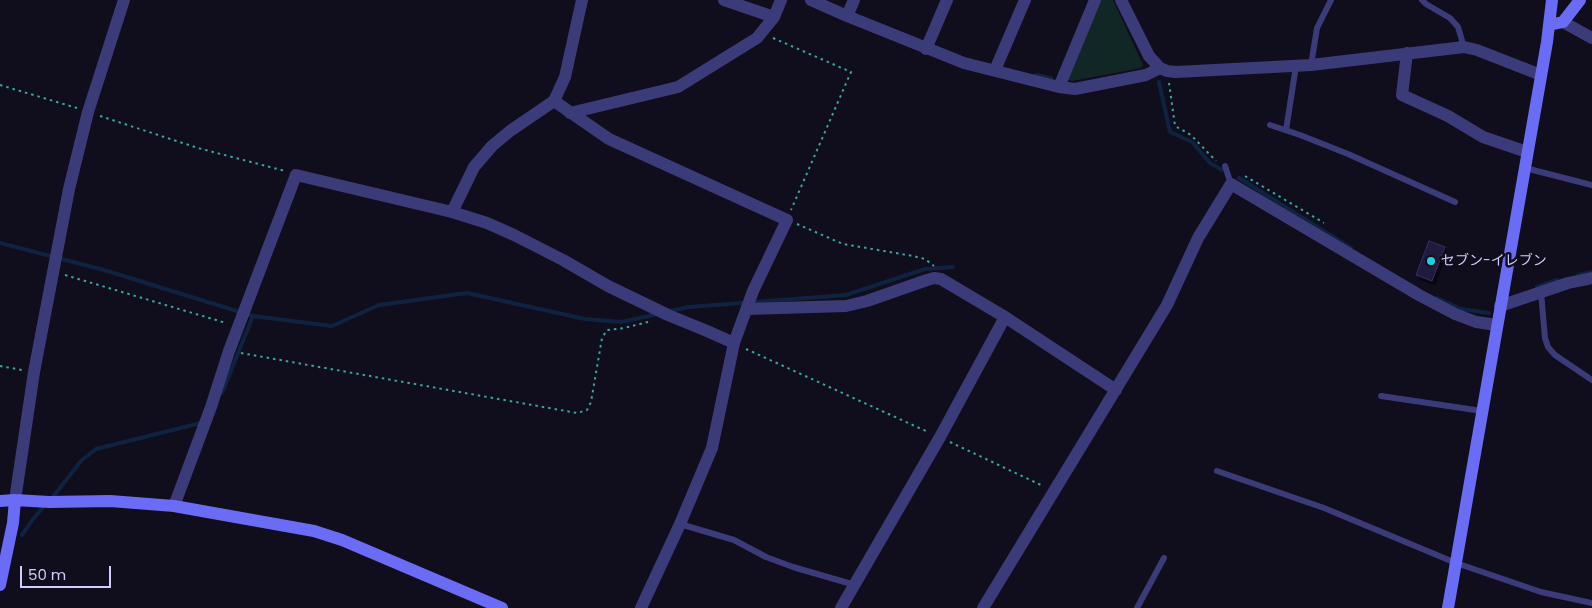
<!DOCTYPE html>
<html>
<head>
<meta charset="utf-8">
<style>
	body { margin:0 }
	#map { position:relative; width:1592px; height:608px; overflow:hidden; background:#100d1d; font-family:Poppins,sans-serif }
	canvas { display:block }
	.scale { position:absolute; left:20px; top:566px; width:91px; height:22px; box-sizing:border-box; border:2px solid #d1cdfc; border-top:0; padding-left:6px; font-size:15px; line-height:18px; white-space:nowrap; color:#d1cdfc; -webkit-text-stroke:4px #100d1d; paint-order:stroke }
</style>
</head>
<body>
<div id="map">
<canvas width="1592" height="608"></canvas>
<div class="scale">50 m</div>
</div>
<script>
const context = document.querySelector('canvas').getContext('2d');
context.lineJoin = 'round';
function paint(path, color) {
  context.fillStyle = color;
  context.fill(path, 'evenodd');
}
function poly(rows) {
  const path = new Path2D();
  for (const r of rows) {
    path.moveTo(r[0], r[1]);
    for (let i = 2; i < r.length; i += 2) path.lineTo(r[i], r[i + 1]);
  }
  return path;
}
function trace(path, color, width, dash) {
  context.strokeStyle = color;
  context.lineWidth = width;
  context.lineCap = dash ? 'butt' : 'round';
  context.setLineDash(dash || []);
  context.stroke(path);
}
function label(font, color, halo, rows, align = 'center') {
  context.font = font + ' Poppins,"Noto Sans JP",sans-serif';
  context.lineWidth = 5;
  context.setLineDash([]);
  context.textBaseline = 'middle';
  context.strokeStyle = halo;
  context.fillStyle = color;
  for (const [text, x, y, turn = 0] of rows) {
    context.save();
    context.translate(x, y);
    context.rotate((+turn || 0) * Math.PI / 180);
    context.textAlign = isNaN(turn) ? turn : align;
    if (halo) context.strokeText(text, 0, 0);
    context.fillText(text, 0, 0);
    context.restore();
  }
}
const green = poly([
	[1098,0,1113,0,1143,65,1141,68,1072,81,1065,79]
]);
const shadow = poly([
	[1430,243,1445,248,1447,253,1435,286,1420,280,1417,275]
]);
const stream = poly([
	[1036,75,1051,78],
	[1159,82,1170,132,1192,142,1210,163,1222,170],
	[1239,178,1351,248],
	[0,243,104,270,253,316],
	[1578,275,1592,272],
	[1537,287,1557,280],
	[1437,298,1461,309,1489,313],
	[670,311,689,307,846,295,925,269,953,267],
	[222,393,253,316,332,326,379,305,467,293,585,319,621,322,658,314],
	[52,498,81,461,96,449,201,423],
	[22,535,33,519,45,505]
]);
const building = poly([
	[1429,241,1445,247,1432,281,1416,275,1429,241]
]);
const path = poly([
	[773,38,851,72,791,210],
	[1169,83,1175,126,1191,135,1216,161],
	[0,85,77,108],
	[100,116,198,148,285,171],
	[1245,176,1324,223],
	[797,224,843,244,913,256,925,259,934,266],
	[65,275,226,323],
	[746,349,928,432],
	[241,353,577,413,587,410,591,402,602,338,607,330,624,328,652,321],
	[0,366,22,370],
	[950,442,1043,486]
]);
const lane = poly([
	[1422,0,1426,4,1450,18,1458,27,1464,47],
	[1311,65,1317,28,1331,0],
	[1270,125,1300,135,1348,154,1455,202],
	[1286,130,1296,66],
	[1225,166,1231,184],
	[1525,168,1592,185],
	[1541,292,1545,338,1548,347,1555,355,1592,380],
	[1381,396,1482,411],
	[1217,471,1324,508,1456,563,1541,592,1592,603],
	[680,524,734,540,766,557,793,567,855,585],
	[1137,608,1164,558]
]);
const street = poly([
	[724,0,774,17,781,0],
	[811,0,847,16,964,63,1059,87,1075,89,1146,75,1160,68,1167,71,1176,72,1311,65,1464,47,1477,50,1541,75],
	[1121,0,1149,56,1160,68],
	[847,16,854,0],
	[1563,22,1592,38],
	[926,49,947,0],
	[1407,53,1402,95,1448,116,1483,137,1527,152],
	[995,70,1025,0],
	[1059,87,1095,0],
	[554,101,609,139,787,220,753,291,734,343,712,448,680,524,641,608],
	[570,113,678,87,757,38,774,17],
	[452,212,474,167,492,146,510,131,554,101,565,77,582,0],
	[1500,306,1568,283,1592,278],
	[747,309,846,306,867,301,927,280,934,278,941,279,1005,317,1116,390],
	[15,500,34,372,69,189,88,112,124,0],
	[174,506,211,407,229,351,296,175,452,212,487,223,514,235,563,260,608,286,668,315,707,331,734,343],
	[841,608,940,437,1005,317],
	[983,608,1167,305,1198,238,1231,184,1419,295,1455,314,1476,322,1497,325]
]);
const secondary = poly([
	[1549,25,1563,22,1580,0],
	[0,501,15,500,49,502,110,501,174,506,314,531,342,540,502,608],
	[0,585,13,523,15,500],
	[1448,608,1547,42,1552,0]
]);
const markers = [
	[1431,261,5,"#10d7e5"]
];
const poiNames = [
	["セブン-イレブン",1441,261]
];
paint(green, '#112725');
paint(shadow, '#0007');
trace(stream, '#0f2340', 4);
paint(building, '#201b3d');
trace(building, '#382e67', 1);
trace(path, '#35a89d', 2, [2.5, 4]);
trace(lane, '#3c3b79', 6);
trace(street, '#3c3b79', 12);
trace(secondary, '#6b6cf5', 12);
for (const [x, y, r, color] of markers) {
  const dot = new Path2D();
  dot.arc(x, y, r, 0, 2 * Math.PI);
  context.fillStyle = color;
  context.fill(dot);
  trace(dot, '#100d1d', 2);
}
label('14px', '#d1cdfc', '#100d1d', poiNames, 'left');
</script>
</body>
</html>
